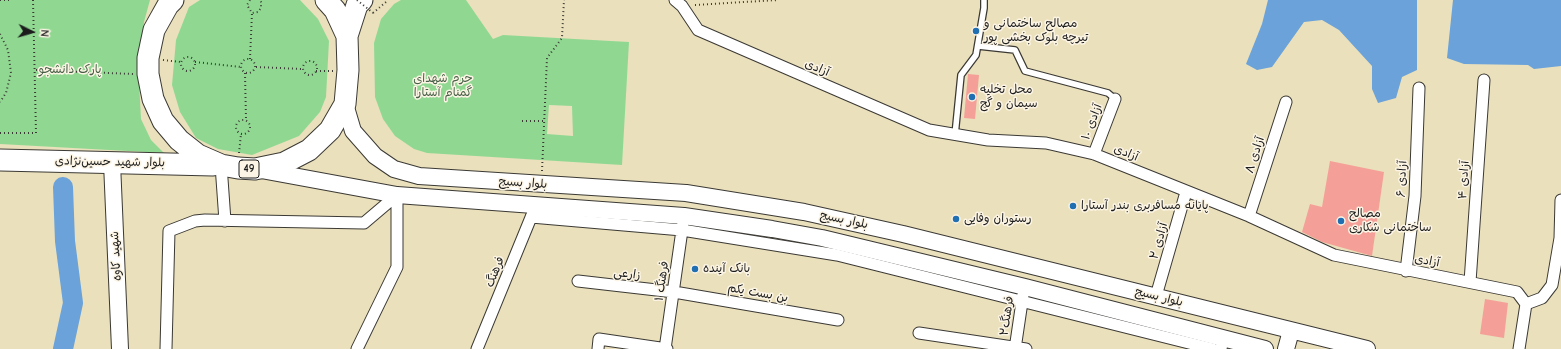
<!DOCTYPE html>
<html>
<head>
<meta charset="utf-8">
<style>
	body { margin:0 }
	#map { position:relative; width:1561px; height:349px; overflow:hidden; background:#eae0bc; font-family:"Comic Neue",sans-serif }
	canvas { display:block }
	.north { position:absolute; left:12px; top:12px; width:40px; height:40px; -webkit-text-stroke:3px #fcf5e5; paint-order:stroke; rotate:95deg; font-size:11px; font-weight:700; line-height:16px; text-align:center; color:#1c1c1c }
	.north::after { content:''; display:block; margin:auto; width:14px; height:18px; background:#1c1c1c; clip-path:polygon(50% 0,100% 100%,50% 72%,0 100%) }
</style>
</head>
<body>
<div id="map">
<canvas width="1561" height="349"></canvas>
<div class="north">N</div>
</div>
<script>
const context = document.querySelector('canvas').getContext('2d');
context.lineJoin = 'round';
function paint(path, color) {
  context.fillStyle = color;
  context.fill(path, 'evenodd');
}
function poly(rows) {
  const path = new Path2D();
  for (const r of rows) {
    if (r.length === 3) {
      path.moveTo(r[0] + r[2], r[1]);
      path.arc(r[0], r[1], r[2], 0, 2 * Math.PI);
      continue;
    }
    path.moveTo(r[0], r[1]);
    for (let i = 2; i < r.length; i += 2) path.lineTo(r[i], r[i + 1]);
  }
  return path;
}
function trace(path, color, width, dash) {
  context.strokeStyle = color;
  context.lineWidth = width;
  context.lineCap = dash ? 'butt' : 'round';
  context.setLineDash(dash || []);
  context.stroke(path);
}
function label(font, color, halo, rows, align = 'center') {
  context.font = font + ' "Comic Neue","Playpen Sans Arabic",sans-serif';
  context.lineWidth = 3;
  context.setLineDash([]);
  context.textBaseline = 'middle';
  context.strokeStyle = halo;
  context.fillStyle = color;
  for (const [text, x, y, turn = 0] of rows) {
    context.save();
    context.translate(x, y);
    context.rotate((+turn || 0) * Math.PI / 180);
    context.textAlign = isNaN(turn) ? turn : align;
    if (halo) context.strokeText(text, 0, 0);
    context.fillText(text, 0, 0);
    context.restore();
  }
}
const green = poly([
	[0,0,150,0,144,22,139,81,141,119,151,140,164,153,0,144],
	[200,0,300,0,318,19,329,41,326,97,320,112,299,136,252,155,218,149,196,138,180,112,172,85,176,40,189,7],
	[401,0,466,0,493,39,503,35,629,42,622,165,427,153,414,149,395,136,383,119,375,97,374,43,381,19,394,4],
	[549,105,572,106,573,136,547,134]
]);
const water = poly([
	[1268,0,1417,0,1417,70,1402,77,1396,98,1378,103,1372,89,1372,66,1339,30,1322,20,1304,22,1272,67,1257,70,1246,64,1262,24],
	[1453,0,1561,0,1561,66,1534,69,1528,65,1464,64,1447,58]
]);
const river = poly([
	[63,187,65,241,73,303,63,349]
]);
const building = poly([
	[968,74,979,75,975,119,964,118],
	[1330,161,1384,172,1372,256,1322,242,1302,232,1310,204,1322,207],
	[1485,299,1508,303,1504,338,1480,334]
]);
const path = poly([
	[0,0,10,0],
	[250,0,247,5,252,13,258,12,261,8,261,2,258,0],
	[695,5,778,0],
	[373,13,386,2],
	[0,34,8,50,11,73,6,93,0,102],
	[188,64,7],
	[248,66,7],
	[250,59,252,13],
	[163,60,181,62],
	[310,68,7],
	[195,62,241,67],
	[256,67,302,69],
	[36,70,133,74],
	[316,71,333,71],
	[245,73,246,120],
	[243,127,7],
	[522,121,544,121],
	[0,133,36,133,33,0],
	[239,153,241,134],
	[542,171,547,58,562,38,564,0]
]);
const lane = poly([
	[978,46,1015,50,1025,71,1108,93,1115,99],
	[955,135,961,75,976,55,984,8,984,0]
]);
const street = poly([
	[675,0,682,6,698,30,929,130,988,140,1046,143,1094,154,1249,216,1334,255,1517,292,1526,304,1519,349],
	[1094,154,1115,99],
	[221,165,225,221],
	[1249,216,1286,102],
	[531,217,682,230,837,255,1213,349],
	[1406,271,1415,196,1419,88],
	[578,281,674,292,838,320],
	[1470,282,1484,80],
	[1156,296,1186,192],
	[1526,304,1542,298,1552,285,1560,238,1561,200],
	[919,333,1026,349],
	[166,349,169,231,195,221,205,220,364,223,397,195],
	[357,349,397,267,397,195],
	[477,349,534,210],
	[598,349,599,339,667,349],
	[665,349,683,223],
	[1015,349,1023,295],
	[1221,349,1223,338]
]);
const secondary = poly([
	[345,104,353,131,375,156,394,169,419,176,686,193,804,212,903,234,1367,349],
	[112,163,120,349],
	[261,170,397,195,684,216,772,229,822,238,1025,287,1265,349],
	[1286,349,1291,331]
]);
const highway = poly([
	[173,0,168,5,154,30,148,58,148,74,153,99,163,121,179,140,198,155,221,165,238,168,255,169,284,163,309,150,330,130,345,104,348,70,347,36,335,10,326,0],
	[347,36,357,5,362,0],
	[0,160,213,165]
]);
const pathBridge = poly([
	[357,0,373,13]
]);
const markers = [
	[976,31,4,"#1f6fb2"],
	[972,97,4,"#1f6fb2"],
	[1073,206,4,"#1f6fb2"],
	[956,219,4,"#1f6fb2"],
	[1341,221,4,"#1f6fb2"],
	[695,269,4,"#1f6fb2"]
];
const shields = [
	[249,169,20]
];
const shieldNames = [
	["49",249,169]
];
const poiNames = [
	["مصالح ساختمانی و",984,24],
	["تیرچه بلوک بخشی پور",984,38],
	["محل تخلیه",980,90],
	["سیمان و گچ",980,104],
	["پایانه مسافربری بندر آستارا",1081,206],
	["مصالح",1349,214],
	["ساختمانی شکاری",1349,228],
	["رستوران وفایی",964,219],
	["بانک آینده",703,269]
];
const streetNames = [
	["آزادی",817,68,23],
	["آزادی ۱۰",1092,122,-69],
	["آزادی",1126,153,22],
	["آزادی ۸",1255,155,-72],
	["بلوار شهید حسین‌نژادی",110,162,1],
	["آزادی ۶",1402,179,-87],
	["آزادی ۴",1464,180,-86],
	["بلوار بسیج",523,183,4],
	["بلوار بسیج",844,220,12],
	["آزادی ۲",1159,241,-74],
	["شهید کاوه",116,256,-93],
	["آزادی",1427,261,10],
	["فرهنگ",495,272,-68],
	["زارعی",627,274,7],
	["فرهنگ ۱",662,281,-82],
	["بن بست یکم",758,293,10],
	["بلوار بسیج",1159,297,14],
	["فرهنگ۲",1007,316,-82]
];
const parkNames = [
	["پارک دانشجو",70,70],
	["حرم شهدای",443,79],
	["گمنام آستارا",443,93]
];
paint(green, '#90d892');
paint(water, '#6aa2d9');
trace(river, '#6aa2d9', 20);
paint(building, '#f4a098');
trace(lane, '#3b3934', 8);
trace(street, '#3b3934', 13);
trace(secondary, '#3b3934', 18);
trace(highway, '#3b3934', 23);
trace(path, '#3b3934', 2, [1, 3]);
trace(lane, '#fff', 5.5);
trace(street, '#fff', 11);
trace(secondary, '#fff', 16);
trace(highway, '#fff', 21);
trace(pathBridge, '#3b3934', 2, [1, 3]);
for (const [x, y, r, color] of markers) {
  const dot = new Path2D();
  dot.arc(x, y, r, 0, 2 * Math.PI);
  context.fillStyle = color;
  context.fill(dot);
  trace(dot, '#fcf5e5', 1.5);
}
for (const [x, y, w] of shields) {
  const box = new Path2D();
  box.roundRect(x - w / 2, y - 9, w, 18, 3);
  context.fillStyle = '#fcf5e5';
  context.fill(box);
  trace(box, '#1c1c1c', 1);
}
label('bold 11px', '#1c1c1c', null, shieldNames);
label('12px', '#1c1c1c', '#fcf5e5', poiNames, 'left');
label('12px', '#1c1c1c', '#fcf5e5', streetNames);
label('12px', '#455e45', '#fcf5e5', parkNames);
</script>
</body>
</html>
